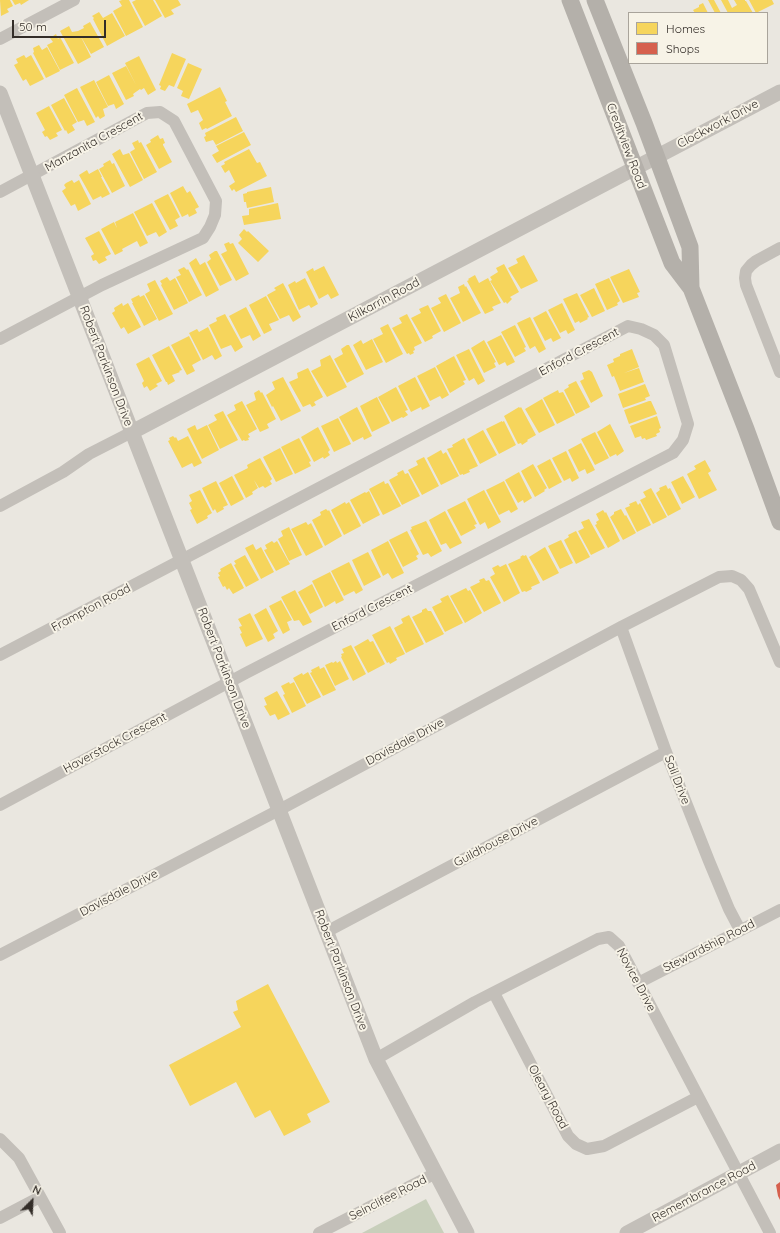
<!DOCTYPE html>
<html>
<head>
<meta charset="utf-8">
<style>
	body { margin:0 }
	#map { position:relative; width:780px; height:1233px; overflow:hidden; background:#eae7e0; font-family:Quicksand,sans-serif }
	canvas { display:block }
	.legend { position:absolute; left:628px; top:12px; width:140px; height:52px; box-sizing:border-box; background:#f7f3e7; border:1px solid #a9a49b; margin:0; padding:5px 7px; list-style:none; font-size:12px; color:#332d28 }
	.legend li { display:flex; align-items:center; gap:8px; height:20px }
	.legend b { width:20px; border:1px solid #a9a49b }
	.north { position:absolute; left:12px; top:1181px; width:40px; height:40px; -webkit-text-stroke:3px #f7f3e7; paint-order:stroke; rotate:24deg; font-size:11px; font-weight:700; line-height:16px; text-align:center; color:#332d28 }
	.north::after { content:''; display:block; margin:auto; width:14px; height:18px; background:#332d28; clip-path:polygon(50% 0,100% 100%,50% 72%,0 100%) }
	.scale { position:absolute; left:12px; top:20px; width:94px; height:18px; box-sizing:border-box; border:2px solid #332d28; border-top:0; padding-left:5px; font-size:12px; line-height:14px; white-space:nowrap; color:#332d28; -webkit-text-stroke:3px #f7f3e7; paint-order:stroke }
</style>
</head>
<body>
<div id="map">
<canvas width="780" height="1233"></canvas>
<ul class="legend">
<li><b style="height:11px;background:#f6d55c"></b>Homes</li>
<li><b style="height:11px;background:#d6604d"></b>Shops</li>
</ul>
<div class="north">N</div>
<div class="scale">50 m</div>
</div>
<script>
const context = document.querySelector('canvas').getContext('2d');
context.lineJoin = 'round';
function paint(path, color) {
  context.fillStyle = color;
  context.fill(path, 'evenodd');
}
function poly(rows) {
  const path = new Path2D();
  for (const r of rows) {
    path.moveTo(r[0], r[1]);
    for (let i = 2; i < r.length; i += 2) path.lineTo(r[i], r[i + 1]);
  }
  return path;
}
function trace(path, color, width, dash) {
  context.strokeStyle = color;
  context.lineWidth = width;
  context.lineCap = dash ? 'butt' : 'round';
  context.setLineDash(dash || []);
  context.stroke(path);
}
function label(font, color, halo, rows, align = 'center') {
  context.font = font + ' Quicksand,sans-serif';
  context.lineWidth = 4;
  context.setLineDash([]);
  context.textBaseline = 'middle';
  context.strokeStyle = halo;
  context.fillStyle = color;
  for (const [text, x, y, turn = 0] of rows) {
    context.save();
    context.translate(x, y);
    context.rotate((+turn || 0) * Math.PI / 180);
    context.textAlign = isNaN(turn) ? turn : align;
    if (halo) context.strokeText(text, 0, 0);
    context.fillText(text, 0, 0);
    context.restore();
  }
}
const green = poly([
	[426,1199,444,1233,362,1233]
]);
const homes = poly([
	[0,0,10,0,13,6,7,9,9,12,1,16],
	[12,0,29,0,21,5,20,3,15,5],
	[122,0,129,0,143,27,126,36,113,11,122,6,119,1],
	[136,0,153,0,162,16,145,26,132,2],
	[155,0,178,0,181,5,171,10,174,14,165,18],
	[708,0,714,0,721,13,715,13],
	[721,0,728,0,732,8,737,5,734,0,745,0,745,1,746,1,753,13,728,13],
	[749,0,772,0,774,4,756,13],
	[703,3,708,13,695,13,693,10,699,7,699,5],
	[99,12,103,18,112,13,125,36,107,46,93,19,94,18,92,16],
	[90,22,104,47,91,54,80,35,91,57,78,64,60,31,69,26,72,32,78,31,84,28,83,26],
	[56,34,58,39,60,37,74,63,60,70,47,45,53,42,50,38],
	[39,45,42,50,47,47,60,71,46,78,33,53,34,52,33,48],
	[172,53,186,59,174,87,169,85,165,91,160,89,161,86,159,85],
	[24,55,26,58,31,55,44,79,30,86,26,79,23,81,14,65,18,63,16,59],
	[139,56,156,90,148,95,144,88,141,90,140,89,133,94,134,96,126,100,112,73,126,66,136,85,125,63],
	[188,63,202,69,189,99,181,96,183,91,177,88],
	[109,75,124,104,116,109,114,104,108,106,96,82],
	[94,80,108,107,103,109,105,116,100,119,98,116,96,118,80,87],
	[220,87,227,101,225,102,232,116,207,129,206,128,202,130,199,123,203,120,198,110,191,113,187,104],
	[77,88,95,122,87,126,84,120,78,122,64,95],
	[64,98,77,122,72,125,75,130,68,134,66,130,65,131,51,105],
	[49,106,62,130,56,133,58,136,50,140,47,136,45,137,42,132,45,130,36,113],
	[236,117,243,131,216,145,213,140,206,142,204,137,206,136,205,133],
	[244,132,251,145,217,163,212,155,219,151,216,146],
	[158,135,160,139,163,138,165,143,163,144,163,145,172,162,159,169,146,145,151,142,150,140],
	[138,140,139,143,141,142,157,172,144,179,130,152,135,149,132,143],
	[120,149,123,155,129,153,143,180,130,187,112,154],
	[249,149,257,163,260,162,267,176,236,192,234,189,232,191,229,186,235,182,232,176,234,176,232,176,229,170,225,173,221,166,225,164,224,162],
	[110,160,112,164,114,163,125,186,112,193,99,169,104,166,103,164],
	[98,169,102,177,101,177,110,194,102,198,101,196,93,200,79,175,87,170,89,174],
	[72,180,74,183,79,180,91,204,78,211,75,204,71,206,62,191,66,188,64,185,66,183],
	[183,186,187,193,190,191,199,207,195,209,197,213,189,217,188,214,182,217,170,193],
	[271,187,274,202,247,208,246,202,244,202,243,194,247,193,247,192],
	[168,194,180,217,175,220,178,226,170,230,154,201],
	[152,203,167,232,159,237,156,232,147,236,134,212],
	[278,203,281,219,244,225,242,216,249,215,249,209],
	[133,213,148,243,140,247,137,241,122,249,123,251,115,255,101,229,114,222,117,228,115,222],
	[244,229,247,232,248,231,269,251,258,262,238,243,242,239,239,235],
	[99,231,111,254,105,257,107,260,99,264,96,260,93,261,91,256,94,254,85,238],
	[229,242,230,244,233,243,249,274,236,281,221,254,227,251,224,244],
	[215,251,217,251,232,280,220,286,207,262,211,259,209,255],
	[524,255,538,281,521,289,508,268,518,263,516,259],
	[196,258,200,265,205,262,219,290,206,297,189,263],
	[504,264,519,292,510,297,512,299,507,304,506,302,504,303,490,281,492,280,490,277,498,272,496,268],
	[324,266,339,295,331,299,328,294,319,299,306,272,313,268,314,271],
	[184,267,187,270,188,269,202,295,189,302,176,277,181,275,178,270],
	[629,269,640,292,637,293,639,297,623,303,610,277],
	[475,275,479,283,488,278,501,303,492,307,494,310,485,314,467,281,469,280,468,279],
	[167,277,170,281,175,278,188,303,174,310,161,285,162,284,160,281],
	[305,278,318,304,311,308,309,305,299,310,288,285,295,281,296,283],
	[609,278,620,301,617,303,618,305,607,310,595,284],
	[155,280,173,314,159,321,145,294,150,291,147,284],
	[283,283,301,317,293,322,289,315,280,319,267,295,276,290,274,288],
	[464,284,465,287,466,286,481,313,463,322,450,298,460,293,458,287],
	[594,288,605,311,592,317,580,295],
	[577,293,589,317,587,318,588,319,580,323,579,321,575,323,563,299],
	[446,294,461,323,444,332,431,308,441,303,438,298],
	[139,295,140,297,144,295,157,319,144,326,132,303,133,303,131,299],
	[266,296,279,320,269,324,272,330,264,334,249,305],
	[122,303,123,306,128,303,141,327,128,334,124,327,121,329,112,313,115,311,114,308],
	[562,303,575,330,568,334,566,330,560,333,548,310],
	[428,305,441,331,432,336,433,338,425,342,411,318,421,313,419,309],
	[246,307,261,336,253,341,250,335,241,339,229,316],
	[546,311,561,338,553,342,551,338,545,341,533,318],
	[225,314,243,347,235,352,231,345,221,349,209,325,217,321,216,318],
	[407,314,422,343,414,347,415,350,413,351,414,353,410,355,409,353,407,354,392,328,402,323,399,318],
	[530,317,546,349,539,353,535,346,530,349,517,323],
	[388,324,403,354,386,363,373,339,383,334,380,328],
	[515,325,526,347,524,348,526,351,515,357,501,332],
	[208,327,222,356,215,360,212,355,203,360,189,333,197,329,199,332],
	[501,335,515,362,507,366,505,362,499,365,487,342],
	[189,336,201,360,192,365,195,371,187,375,171,345],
	[372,339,383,362,366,370,353,345,361,340,363,344],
	[484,340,496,362,494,363,496,367,484,373,471,348],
	[347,345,349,345,364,374,347,383,334,359,343,354,341,349],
	[169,346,182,370,179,371,180,372,172,375,175,381,168,385,167,382,166,382,152,355],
	[469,349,485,381,478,385,474,378,469,381,456,355],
	[632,349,639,367,624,373,639,368,644,382,620,391,614,376,612,377,607,365,614,362,613,359,620,356,620,354],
	[330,355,347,387,327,397,311,371,321,366,320,360],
	[454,356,466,380,463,381,465,384,450,393,436,366],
	[149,357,162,381,156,384,158,386,150,391,147,386,144,388,142,383,144,381,136,364],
	[435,367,449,395,442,399,440,396,430,401,417,376],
	[308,368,323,397,314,402,316,405,312,407,310,404,303,407,289,382,298,378,297,373],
	[589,370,592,372,603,396,591,403,580,381,584,379,582,373],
	[283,377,301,411,281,421,273,406,272,407,266,395,275,389,272,382],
	[415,377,430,406,422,410,421,407,411,412,398,386],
	[576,381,590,407,576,414,564,390,569,387,568,385],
	[645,384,650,396,645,398,646,400,623,408,618,394],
	[396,387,408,410,405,411,408,415,403,418,402,417,392,422,378,397],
	[259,390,261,393,262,392,276,419,267,424,269,428,260,432,246,405,256,400,254,393],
	[558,390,559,393,563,392,575,415,557,424,543,398],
	[377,397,390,423,372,432,360,406],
	[542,399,555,425,539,433,525,409],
	[242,401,257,429,248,434,250,437,248,438,249,440,245,441,244,440,242,441,227,415,236,410,234,405],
	[649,401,651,401,657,414,629,424,624,410],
	[357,407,372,436,364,440,363,437,353,442,339,417],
	[519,407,520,408,521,407,536,435,527,440,528,441,522,445,521,443,518,444,504,416],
	[223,411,238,440,220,449,208,425,217,420,214,415],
	[657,416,661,428,659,429,660,432,656,434,657,436,646,440,645,438,642,439,641,436,635,438,630,426],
	[338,418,351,444,334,452,321,426],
	[502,421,502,422,504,421,516,445,499,454,486,429],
	[610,424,624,451,617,456,616,454,610,457,597,432],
	[195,425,197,430,207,425,219,450,202,459,187,429],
	[318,427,330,450,328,452,330,455,324,459,323,457,314,462,301,437],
	[483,430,497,455,480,464,467,439],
	[595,432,609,458,595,465,581,439],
	[173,436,175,438,176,437,178,441,188,436,202,463,194,467,192,463,182,468,168,441,170,440,169,438],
	[299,438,311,461,309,462,311,466,295,474,281,447],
	[464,438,478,466,469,470,470,472,463,475,463,474,460,475,447,449,453,447,452,445],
	[581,443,595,470,587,474,585,469,579,472,568,450],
	[280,448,293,474,276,482,263,457],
	[441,450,443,454,446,452,459,476,441,485,427,458],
	[566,451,579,478,572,482,570,478,564,481,552,458],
	[424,457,439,486,422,495,408,470,418,465,416,461],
	[260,458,272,479,270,481,272,484,265,488,263,486,259,488,254,480,258,488,252,492,253,494,246,498,234,475,248,468,247,465],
	[550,459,562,482,549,489,537,466],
	[705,460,711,471,708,473,717,490,699,499,687,474,696,469,694,466],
	[533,464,547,488,544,490,545,491,535,497,521,471],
	[403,470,405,474,408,473,420,496,402,505,389,480,398,475,397,473],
	[519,472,532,498,524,503,523,500,518,503,505,480],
	[232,476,244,499,231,506,219,483],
	[683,476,695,497,682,504,671,482],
	[216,481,228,505,223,507,224,509,217,513,215,509,213,511,202,488],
	[384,481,385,484,388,483,401,506,383,515,369,489],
	[504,481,518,509,511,513,509,510,499,515,486,490],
	[666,485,668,489,670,488,681,509,668,516,656,493,660,490,659,488],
	[651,488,667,517,653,524,640,500,646,497,643,492],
	[200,490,212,513,207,516,208,518,197,524,190,510,192,509,189,503,192,501,189,495],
	[484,490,501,522,488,529,485,522,480,525,467,499],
	[369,491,380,515,363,524,350,500,365,492,366,493],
	[465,501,477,524,474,525,476,528,461,536,447,510],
	[636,501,638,505,640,503,651,525,637,532,625,508,630,506,629,504],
	[345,502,346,504,349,502,361,526,344,535,331,510],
	[326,509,328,511,329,510,342,536,325,546,312,520,321,515,320,512],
	[621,509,625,516,626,515,636,533,623,540,610,517,614,514,614,512],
	[603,510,605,513,606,512,620,541,608,548,595,525,597,524,596,522,599,520,596,514],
	[445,511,462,543,450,549,446,543,441,545,429,520],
	[589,519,605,548,591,555,578,531,584,528,581,522],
	[426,521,442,551,431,557,428,553,423,555,410,530,412,529,411,527],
	[306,522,308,525,311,523,323,547,306,556,291,529],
	[289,527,302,555,289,561,278,539,283,536,281,531],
	[407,531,419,554,416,556,418,559,403,567,389,540],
	[576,531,590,557,576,564,564,540,569,537,568,535],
	[561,540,573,563,560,569,548,546],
	[272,541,274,543,277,541,290,564,276,571,264,550,267,549,265,545],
	[388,541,404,573,392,579,388,573,383,576,371,550],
	[253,544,256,550,261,547,274,572,261,579,245,548],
	[545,547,559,573,543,581,529,557],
	[368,552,381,577,364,586,352,560],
	[245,555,259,580,246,587,234,565,236,564,234,561],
	[523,555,524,556,526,555,540,583,531,587,532,589,526,592,525,591,522,592,508,564,521,558,520,557],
	[349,562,363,590,356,594,354,591,344,596,331,571],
	[231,563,244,588,233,594,229,588,227,590,225,586,223,587,218,577,220,576,218,573,221,571,220,569],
	[506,564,520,593,504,602,490,577,495,574,492,568,498,565,500,567],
	[330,572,344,600,336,604,335,601,325,607,312,581],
	[484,578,486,581,489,580,501,603,484,612,470,587,480,582,479,580],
	[312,584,323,607,310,614,298,592],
	[466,588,468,591,470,590,482,613,465,623,450,596],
	[295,590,312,622,303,626,299,620,294,621,281,597],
	[448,595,463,623,445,632,432,607,442,602,440,599],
	[281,600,292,620,287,622,290,630,283,634,269,606],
	[266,608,278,631,273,634,275,638,268,642,254,615],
	[426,608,428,611,431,611,444,634,426,643,412,617,422,612,422,610],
	[250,613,263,639,246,647,240,634,242,633,239,627,242,626,238,619],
	[409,615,424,644,406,653,394,628,403,623,401,619],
	[390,626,405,654,396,658,397,660,390,664,389,662,387,663,372,635],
	[368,639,370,642,373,641,385,664,368,673,354,647],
	[351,645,366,674,353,681,341,657,342,656,341,654,344,653,342,649],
	[336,661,337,663,340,661,349,679,335,686,325,665,332,662,333,663],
	[319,666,320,669,324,667,336,690,323,696,310,673,312,672,311,670],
	[308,672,321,697,307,704,293,678,302,673,303,675],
	[289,682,290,684,294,682,306,706,292,713,283,695,285,694,281,686],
	[277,691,290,714,278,720,275,714,270,716,264,706,267,705,264,698],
	[268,984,330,1102,307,1114,311,1122,284,1136,270,1110,255,1118,236,1082,190,1106,169,1065,241,1027,233,1012,238,1010,236,1001]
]);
const shops = poly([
	[780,1182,780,1200,778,1196,776,1185]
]);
const minor = poly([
	[0,39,74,0],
	[0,192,147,113,160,112,174,121,216,201,215,215,210,227,203,238,102,285,0,339],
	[780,248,756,261,751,265,746,271,745,278,746,285,780,372],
	[0,506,63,472,89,454,132,432],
	[621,627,666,752,709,861,729,909,740,930],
	[0,655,628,326,641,329,654,335,664,345,688,424,683,440,673,453,246,673,0,805],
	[326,932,666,752],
	[0,955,279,810,621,627,719,577,732,576,741,580,749,589,780,662],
	[638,983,780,910],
	[494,993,568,1136,576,1144,587,1149,604,1146,698,1097],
	[376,1059,475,1002,598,939,609,937,619,946,770,1233],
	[0,1139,19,1158,60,1233],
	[0,1218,40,1197],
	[319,1233,436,1173]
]);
const tertiary = poly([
	[0,93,376,1059,467,1233],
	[132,432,780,92],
	[627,1233,780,1151]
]);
const secondary = poly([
	[570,0,672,263,691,288,746,429,780,522],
	[595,0,644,123,690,247,691,288]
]);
const streetNames = [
	["Clockwork Drive",718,124,-28],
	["Manzanita Crescent",94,142,-29],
	["Creditview Road",626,146,69],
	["Kilkarrin Road",384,300,-28],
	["Enford Crescent",579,352,-28],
	["Robert Parkinson Drive",106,366,69],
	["Frampton Road",91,608,-28],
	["Enford Crescent",372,608,-27],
	["Robert Parkinson Drive",224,668,69],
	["Davisdale Drive",405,742,-28],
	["Haverstock Crescent",115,743,-28],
	["Sail Drive",677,780,69],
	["Guildhouse Drive",496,842,-28],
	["Davisdale Drive",119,893,-28],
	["Stewardship Road",709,946,-27],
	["Robert Parkinson Drive",341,970,69],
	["Novice Drive",636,980,62],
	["Oleary Road",548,1097,62],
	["Remembrance Road",704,1192,-28],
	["Seinclifee Road",388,1198,-27]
];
paint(green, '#c8cfbb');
paint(homes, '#f6d55c');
paint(shops, '#d6604d');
trace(minor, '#c3bfb9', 12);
trace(tertiary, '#c3bfb9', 15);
trace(secondary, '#b4b0aa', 17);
label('12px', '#332d28', '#f7f3e7', streetNames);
</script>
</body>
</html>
